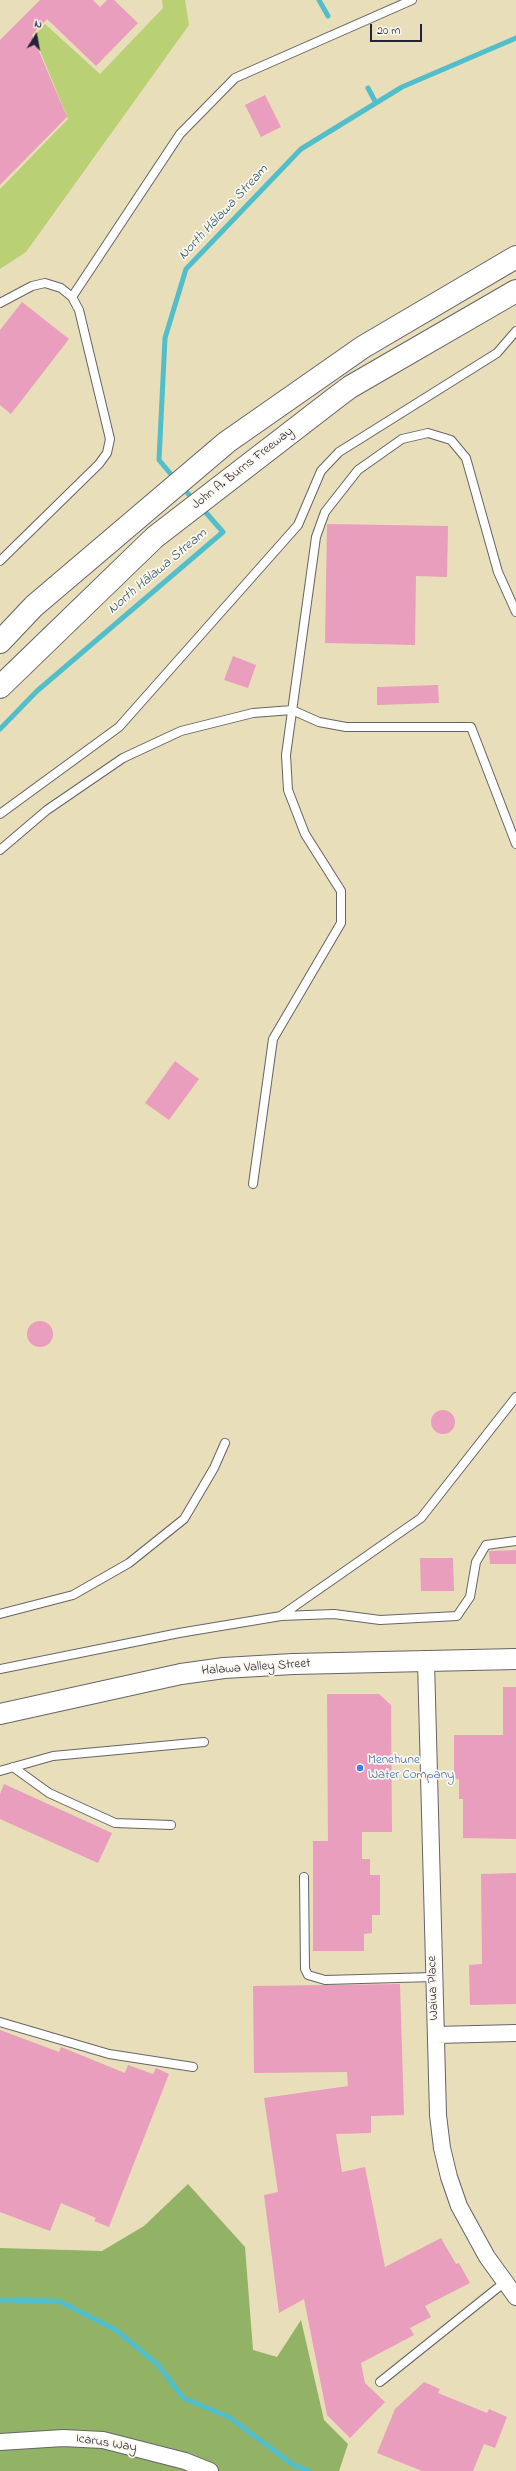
<!DOCTYPE html>
<html>
<head>
<meta charset="utf-8">
<style>
	body { margin:0 }
	#map { position:relative; width:516px; height:2471px; overflow:hidden; background:#e8deba; font-family:"Indie Flower",sans-serif }
	canvas { display:block }
	.north { position:absolute; left:16px; top:16px; width:40px; height:40px; -webkit-text-stroke:3px #fbf7ec; paint-order:stroke; rotate:11deg; font-size:11px; font-weight:700; line-height:16px; text-align:center; color:#22223b }
	.north::after { content:''; display:block; margin:auto; width:14px; height:18px; background:#22223b; clip-path:polygon(50% 0,100% 100%,50% 72%,0 100%) }
	.scale { position:absolute; left:370px; top:24px; width:52px; height:18px; box-sizing:border-box; border:2px solid #22223b; border-top:0; padding-left:5px; font-size:12px; line-height:14px; white-space:nowrap; color:#22223b; -webkit-text-stroke:3px #fbf7ec; paint-order:stroke }
</style>
</head>
<body>
<div id="map">
<canvas width="516" height="2471"></canvas>
<div class="north">N</div>
<div class="scale">20 m</div>
</div>
<script>
const context = document.querySelector('canvas').getContext('2d');
context.lineJoin = 'round';
function paint(path, color) {
  context.fillStyle = color;
  context.fill(path, 'evenodd');
}
function poly(rows) {
  const path = new Path2D();
  for (const r of rows) {
    if (r.length === 3) {
      path.moveTo(r[0] + r[2], r[1]);
      path.arc(r[0], r[1], r[2], 0, 2 * Math.PI);
      continue;
    }
    path.moveTo(r[0], r[1]);
    for (let i = 2; i < r.length; i += 2) path.lineTo(r[i], r[i + 1]);
  }
  return path;
}
function trace(path, color, width, dash) {
  context.strokeStyle = color;
  context.lineWidth = width;
  context.lineCap = dash ? 'butt' : 'round';
  context.setLineDash(dash || []);
  context.stroke(path);
}
function label(font, color, halo, rows, align = 'center') {
  context.font = font + ' "Indie Flower",sans-serif';
  context.lineWidth = 3.5;
  context.setLineDash([]);
  context.textBaseline = 'middle';
  context.strokeStyle = halo;
  context.fillStyle = color;
  for (const [text, x, y, turn = 0] of rows) {
    context.save();
    context.translate(x, y);
    context.rotate((+turn || 0) * Math.PI / 180);
    context.textAlign = isNaN(turn) ? turn : align;
    if (halo) context.strokeText(text, 0, 0);
    context.fillText(text, 0, 0);
    context.restore();
  }
}
const green = poly([
	[162,0,185,0,189,25,26,252,0,269,0,189,68,119,34,36,45,24,100,74,163,8]
]);
const forest = poly([
	[188,2184,245,2247,253,2350,277,2357,301,2320,324,2420,348,2444,339,2471,0,2471,0,2248,102,2251,144,2226]
]);
const stream = poly([
	[319,0,328,16],
	[368,88,376,103],
	[175,479,159,460,165,338,186,269,301,149,402,87,516,38],
	[182,487,194,500],
	[0,729,37,691,223,532,201,507],
	[0,2300,59,2301,116,2330,159,2366,183,2398,229,2417,292,2464,309,2471]
]);
const building = poly([
	[40,0,93,0,100,7,107,0,114,0,138,23,96,66,47,19,32,35,67,117,0,185,0,40],
	[265,95,281,127,261,137,245,105],
	[22,302,69,339,11,414,0,405,0,330],
	[327,524,448,526,447,577,416,576,415,645,325,643],
	[233,656,256,665,248,688,224,680],
	[438,685,439,703,377,705,377,687],
	[175,1061,199,1079,169,1120,145,1103],
	[40,1334,13],
	[443,1422,12],
	[516,1550,516,1564,490,1564,489,1551],
	[420,1558,453,1558,454,1591,421,1591],
	[503,1687,516,1687,516,1839,463,1838,463,1799,459,1799,459,1779,454,1779,454,1735,503,1735],
	[327,1694,379,1694,391,1705,392,1832,362,1832,362,1859,370,1859,370,1875,380,1875,380,1915,372,1915,372,1933,364,1934,364,1951,313,1951,313,1841,328,1841],
	[4,1784,112,1833,98,1863,0,1819,0,1794],
	[516,1873,516,2004,470,2005,469,1965,482,1964,481,1874],
	[400,1984,404,2115,371,2116,371,2133,336,2134,342,2172,365,2167,385,2267,441,2238,456,2264,459,2263,470,2283,425,2306,431,2317,410,2328,414,2335,361,2363,365,2383,385,2402,350,2438,327,2415,304,2299,279,2313,264,2195,278,2192,264,2098,348,2086,347,2072,254,2073,253,1986],
	[0,2030,59,2052,61,2047,125,2073,128,2065,153,2074,156,2068,169,2074,109,2227,94,2221,96,2218,61,2203,50,2231,0,2212],
	[424,2382,440,2389,438,2393,487,2413,489,2409,507,2417,495,2448,484,2444,473,2471,422,2471,377,2453,395,2409]
]);
const service = poly([
	[72,297,180,134,235,78,412,0],
	[0,303,32,286,45,283,61,288,72,297,79,310,110,439,107,453,99,464,0,561],
	[0,814,119,727,298,525,321,471,339,452,497,353,516,331],
	[0,850,47,810,123,758,181,731,253,713,292,710,319,722,346,727,471,727,516,844],
	[253,1184,273,1039,341,923,341,891,305,834,288,790,286,755,316,537,325,512,358,470,402,439,428,433,451,440,466,458,498,572,516,612],
	[0,1614,73,1595,129,1563,184,1519,214,1468,225,1443],
	[282,1615,421,1518,516,1397],
	[0,1669,179,1633,281,1616,334,1614,380,1620,457,1616,470,1597,476,1562,486,1545,516,1541],
	[13,1767,49,1793,115,1823,171,1825],
	[0,1771,53,1756,204,1742],
	[304,1877,305,1969,308,1975,325,1980,434,1977],
	[0,2022,109,2054,193,2067],
	[380,2382,505,2282]
]);
const minor = poly([
	[426,1661,438,2115,442,2148,449,2177,459,2206,487,2257,516,2297],
	[436,2035,516,2033],
	[0,2442,63,2438,103,2440,185,2461,210,2471]
]);
const tertiary = poly([
	[0,1714,181,1674,224,1668,293,1664,516,1659]
]);
const motorway = poly([
	[0,642,34,606,227,442,363,347,516,257],
	[0,687,155,537,334,399,350,387,516,291]
]);
const markers = [
	[360,1768,4,"#3f7fe0"]
];
const streetNames = [
	["John A. Burns Freeway",243,469,-38],
	["Halawa Valley Street",256,1668,-4],
	["Waiua Place",434,1988,-92],
	["Icarus Way",106,2444,9]
];
const shopNames = [
	["Menehune",368,1761],
	["Water Company",368,1776]
];
const waterNames = [
	["North Hālawa Stream",224,213,-47],
	["North Hālawa Stream",158,572,-40]
];
paint(green, '#b9d075');
paint(forest, '#92b266');
trace(stream, '#51beca', 5);
paint(building, '#ea9ebd');
trace(service, '#676467', 10);
trace(minor, '#676467', 18);
trace(tertiary, '#676467', 22);
trace(motorway, '#676467', 24);
trace(service, '#fff', 8);
trace(minor, '#fff', 16);
trace(tertiary, '#fff', 20);
trace(motorway, '#fff', 22);
for (const [x, y, r, color] of markers) {
  const dot = new Path2D();
  dot.arc(x, y, r, 0, 2 * Math.PI);
  context.fillStyle = color;
  context.fill(dot);
  trace(dot, '#fbf7ec', 1.5);
}
label('13px', '#22223b', '#fbf7ec', streetNames);
label('13px', '#366cbe', '#fbf7ec', shopNames, 'left');
label('italic 14px', '#32596d', '#fbf7ec', waterNames);
</script>
</body>
</html>
